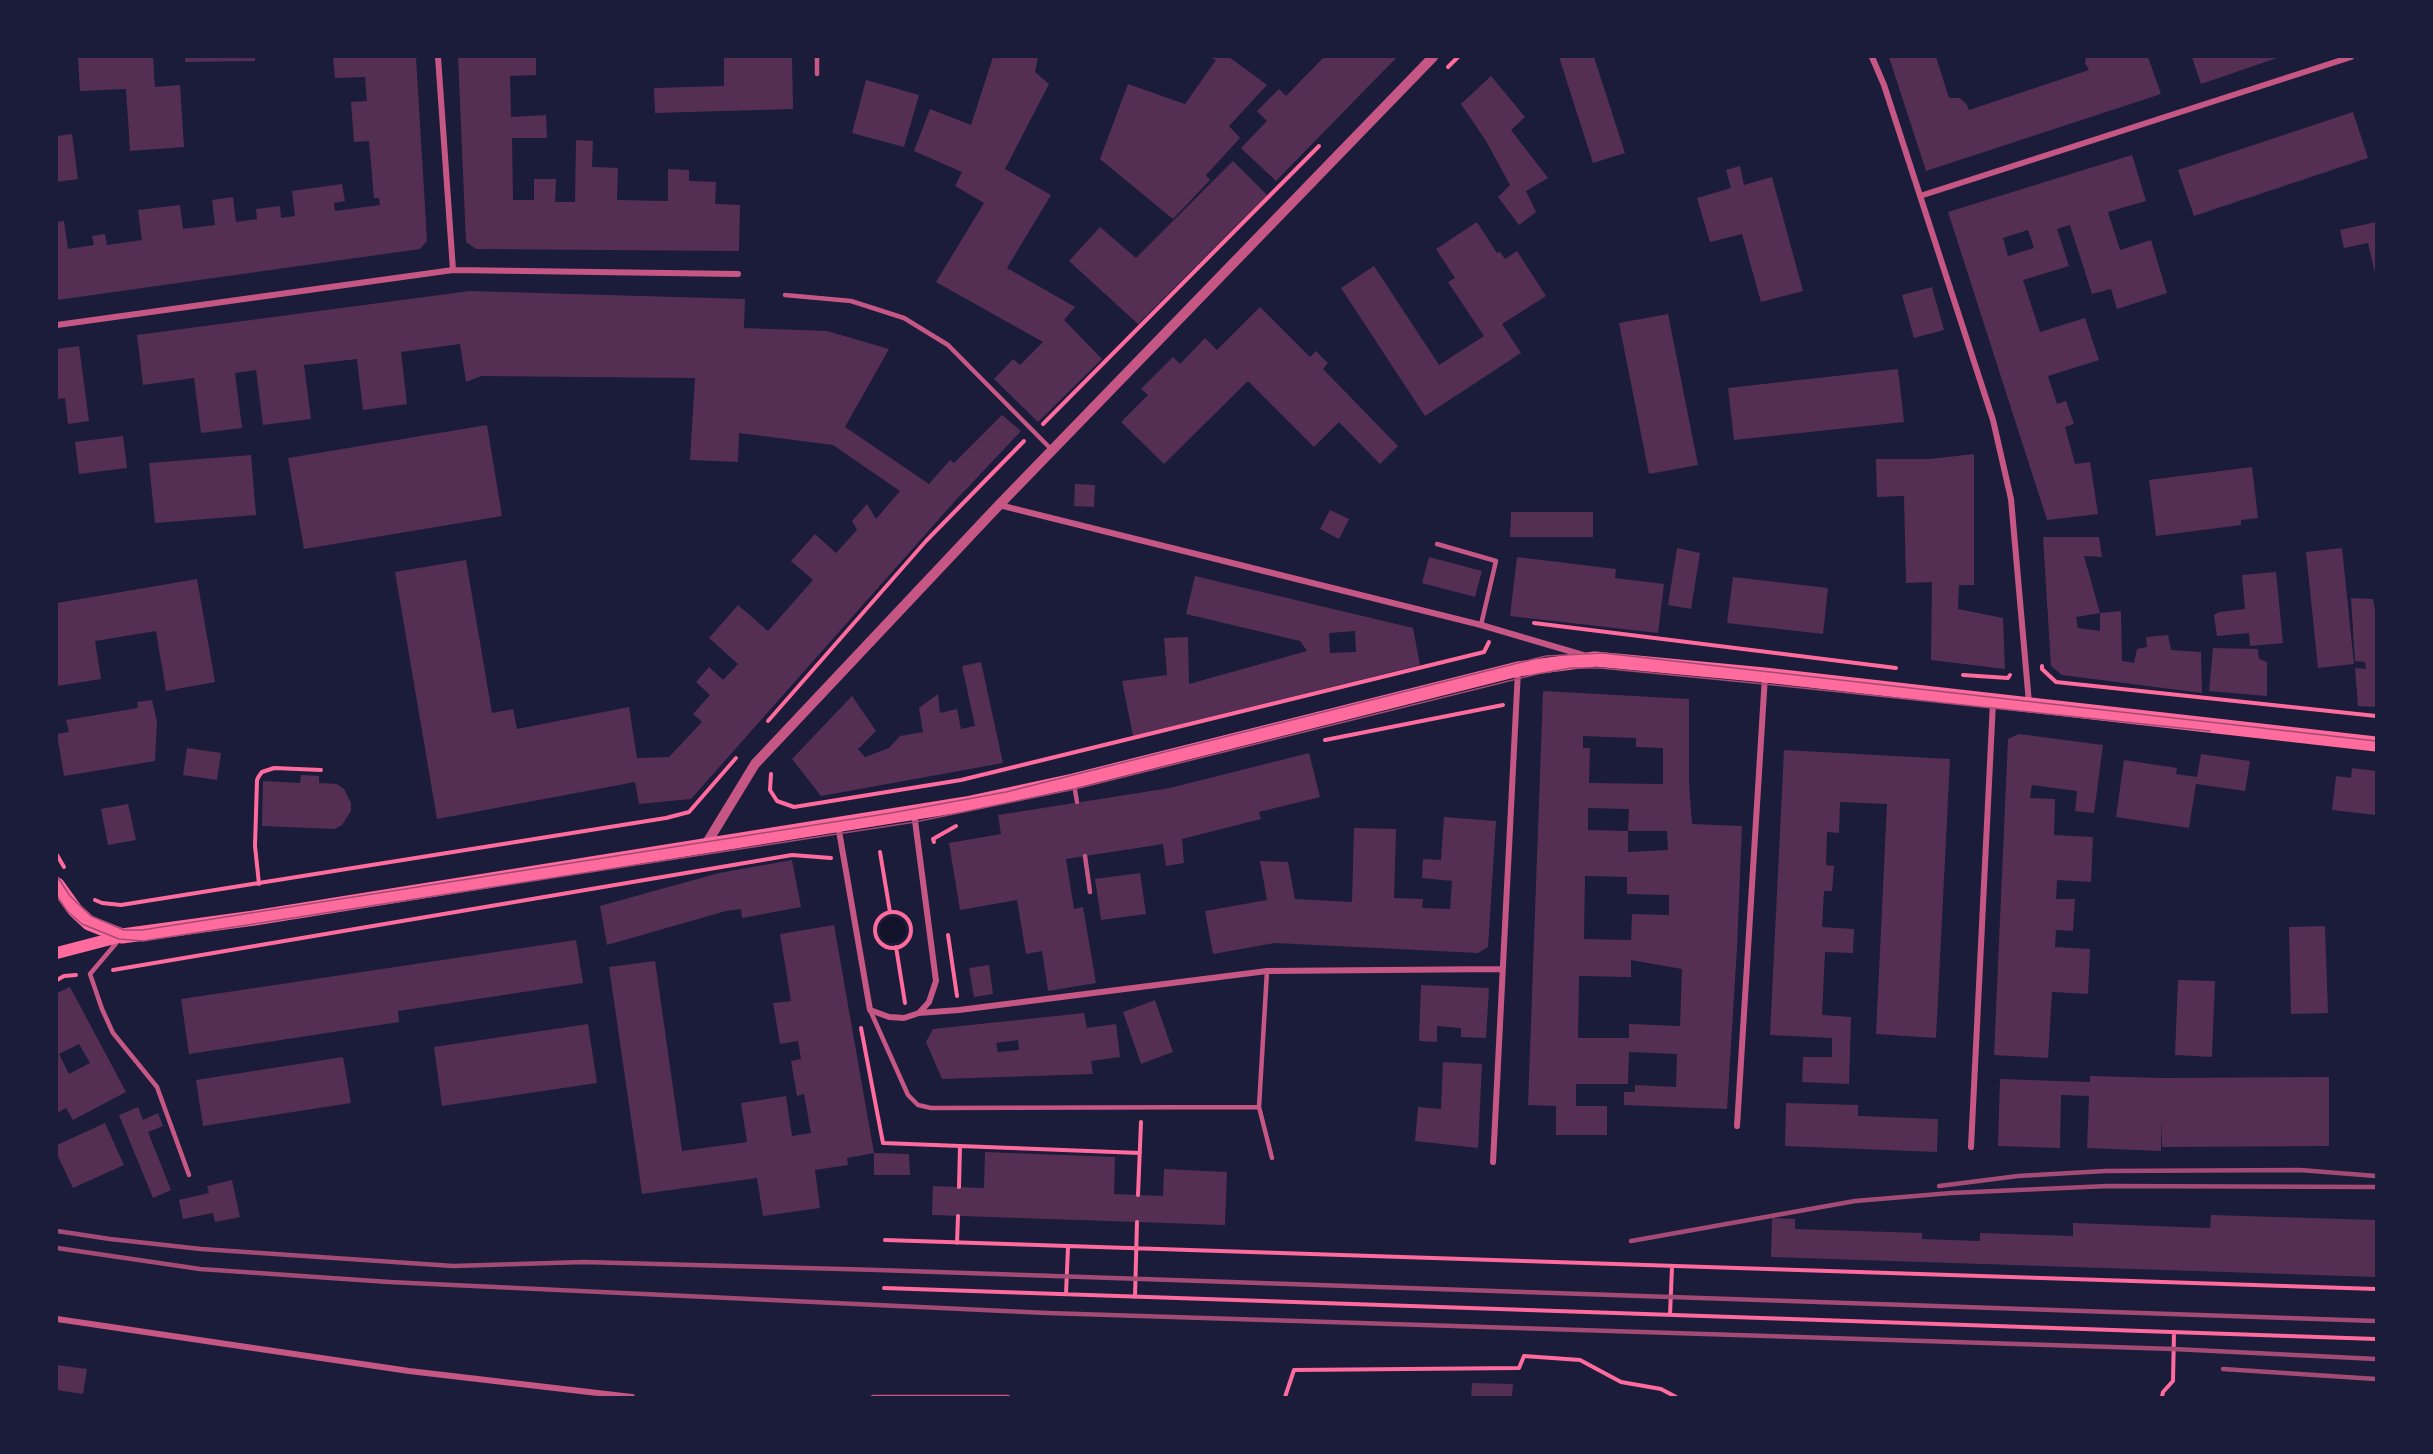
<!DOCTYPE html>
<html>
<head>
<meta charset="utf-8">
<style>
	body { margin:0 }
	#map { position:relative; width:2433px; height:1454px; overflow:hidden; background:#1b1b3a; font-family:"Golos Text",sans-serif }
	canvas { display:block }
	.frame { position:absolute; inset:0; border:58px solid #1b1b3a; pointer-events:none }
</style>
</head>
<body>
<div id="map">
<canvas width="2433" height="1454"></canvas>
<div class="frame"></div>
</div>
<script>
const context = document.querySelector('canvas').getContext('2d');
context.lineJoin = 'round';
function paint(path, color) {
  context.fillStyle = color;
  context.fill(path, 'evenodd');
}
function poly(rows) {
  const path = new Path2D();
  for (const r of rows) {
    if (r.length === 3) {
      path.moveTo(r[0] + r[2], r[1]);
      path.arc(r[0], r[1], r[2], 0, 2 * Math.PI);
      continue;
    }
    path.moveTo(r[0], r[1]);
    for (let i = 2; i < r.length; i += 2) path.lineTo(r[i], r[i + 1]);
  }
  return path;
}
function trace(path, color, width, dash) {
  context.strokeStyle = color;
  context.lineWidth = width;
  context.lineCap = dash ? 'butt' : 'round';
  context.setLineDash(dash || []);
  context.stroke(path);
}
const water = poly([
	[893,930,13]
]);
const building = poly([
	[78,57,153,57,155,87,180,85,184,147,130,151,126,89,80,91],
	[185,57,255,57,255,61,185,62],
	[333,57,416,57,427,241,420,249,57,300,57,222,64,221,68,249,94,245,92,236,105,234,107,245,142,240,138,210,180,205,183,229,215,225,212,200,233,197,236,222,257,219,256,209,280,206,281,218,295,216,292,191,342,184,345,201,334,203,335,211,380,205,379,198,374,198,369,141,354,142,351,102,367,101,365,77,335,78],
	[458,57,536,57,536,75,510,76,511,117,546,115,547,138,512,138,513,200,534,200,534,179,556,179,555,202,575,202,576,140,593,141,592,167,618,168,617,200,668,201,668,169,689,170,689,181,716,182,715,204,740,205,739,251,476,249,466,242],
	[724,57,792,57,793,109,655,113,654,88,724,86],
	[993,57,1038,57,1035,72,1049,84,1005,169,1051,195,1007,268,1075,307,1064,320,1102,359,1038,422,994,379,1013,359,1020,365,1043,342,936,282,984,203,955,186,962,172,914,151,930,109,971,125],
	[1209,57,1229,57,1267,85,1229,126,1240,138,1206,175,1210,180,1173,219,1100,159,1128,84,1185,104,1216,60],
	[1324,57,1397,57,1276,181,1241,148,1267,121,1257,111,1279,89,1286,96],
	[1559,57,1594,57,1625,153,1593,163],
	[1889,57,1936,57,1949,98,1960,98,1967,105,1969,110,2089,70,2085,63,2086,57,2148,57,2161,94,1926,171],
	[2192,57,2280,57,2201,84],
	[1491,76,1525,117,1511,130,1548,178,1526,191,1536,212,1519,225,1498,197,1510,185,1486,141,1461,104],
	[866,80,919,95,904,147,852,133],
	[2353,112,2368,158,2194,216,2178,170],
	[72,134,78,179,57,182,57,136],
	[2132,155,2146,201,2108,212,2120,250,2151,240,2167,293,2117,309,2111,289,2092,294,2070,225,2057,229,2069,266,2023,280,2040,332,2085,318,2099,360,2048,376,2057,404,2066,401,2074,424,2065,427,2075,464,2090,462,2098,514,2047,520,1948,212],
	[2028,230,2034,248,2008,256,2003,238],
	[1233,161,1267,195,1138,324,1069,261,1100,227,1136,258],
	[1740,166,1744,185,1772,177,1803,291,1761,302,1742,234,1710,242,1697,198,1731,188,1726,170],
	[1477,222,1497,253,1500,252,1505,259,1517,251,1546,296,1502,324,1521,353,1425,416,1341,288,1374,266,1439,365,1484,336,1448,282,1455,278,1436,249],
	[2376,222,2376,273,2375,273,2368,243,2344,248,2340,230],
	[1932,287,1944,330,1914,338,1902,295],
	[470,291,745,299,744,328,827,331,889,349,845,427,929,484,950,460,954,463,1002,415,1021,431,954,502,691,799,639,804,635,782,437,819,395,572,466,560,492,713,513,709,517,729,629,707,637,758,669,757,702,722,693,714,710,695,696,682,709,667,723,680,738,664,709,638,738,605,768,631,813,580,791,561,815,534,836,553,857,530,852,521,867,504,876,519,900,491,833,445,739,433,738,462,690,460,695,378,481,376,466,382,460,344,401,352,407,404,363,410,357,359,304,365,311,419,263,425,256,370,235,373,242,428,201,433,194,378,143,385,137,335],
	[1260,307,1310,357,1316,351,1328,363,1323,369,1398,446,1380,464,1339,422,1314,447,1248,381,1164,464,1121,422,1148,395,1141,389,1173,357,1180,364,1205,338,1217,350],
	[1668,314,1698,465,1649,474,1619,323],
	[79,346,89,421,68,424,65,398,57,399,57,349],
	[1898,369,1904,422,1734,440,1728,388],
	[487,425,502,516,304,549,288,458],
	[123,436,127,468,79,474,75,442],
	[1974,454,1974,585,1959,585,1958,609,2003,618,2005,669,1931,660,1932,582,1906,583,1904,496,1877,497,1876,459,1930,459],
	[251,455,256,515,155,523,149,463],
	[2252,467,2258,518,2241,520,2241,525,2156,536,2149,480],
	[1075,484,1095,485,1094,507,1074,506],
	[1330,510,1349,519,1339,539,1320,529],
	[1511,512,1593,512,1593,537,1510,537],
	[2043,537,2099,537,2102,557,2084,556,2100,613,2121,611,2122,661,2134,663,2137,649,2147,647,2146,637,2168,635,2171,650,2201,652,2202,693,2062,675,2051,666],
	[2100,613,2100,631,2078,628,2076,617],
	[1677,548,1700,553,1691,609,1668,605],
	[2342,548,2354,664,2318,668,2306,552],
	[1429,557,1482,571,1475,597,1422,583],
	[1517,557,1616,569,1615,578,1664,584,1658,633,1510,616],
	[2276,572,2283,643,2250,646,2249,633,2217,636,2214,615,2219,612,2245,609,2242,575],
	[1195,576,1413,628,1420,665,1133,736,1122,681,1167,675,1164,638,1188,637,1189,684,1307,651,1300,641,1186,614],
	[1355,631,1356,652,1330,653,1329,633],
	[1733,577,1828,588,1823,634,1727,623],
	[197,579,215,682,166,691,156,631,95,641,101,679,57,686,57,603],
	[2351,598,2373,599,2376,615,2376,707,2358,706,2355,668,2366,669,2365,662,2355,661],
	[2213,648,2258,649,2259,659,2267,662,2267,696,2209,691],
	[981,662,1003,763,821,796,792,759,852,696,876,731,858,749,865,757,889,748,900,736,923,732,919,708,938,694,940,713,957,709,961,729,975,726,962,666],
	[1543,691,1689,699,1689,784,1692,824,1742,826,1737,948,1727,1109,1624,1105,1624,1092,1635,1092,1635,1085,1676,1087,1677,1054,1629,1052,1628,1084,1576,1084,1576,1106,1607,1106,1607,1135,1556,1135,1556,1106,1528,1105],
	[1583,736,1636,738,1636,747,1663,748,1663,784,1589,783,1590,748,1583,748],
	[1588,808,1629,809,1628,831,1667,831,1668,850,1628,852,1628,831,1588,830],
	[1585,876,1627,877,1627,894,1669,895,1669,915,1632,914,1631,940,1584,939],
	[1631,960,1682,969,1680,1026,1629,1024,1629,1038,1578,1038,1579,976,1631,977],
	[152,700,157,722,155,761,64,776,57,734,69,732,66,720,138,708,137,702],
	[2019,734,2103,745,2094,813,2075,811,2077,791,2032,785,2030,798,2055,799,2054,835,2093,837,2091,882,2057,880,2056,899,2075,899,2073,931,2056,930,2055,947,2090,949,2088,994,2052,992,2048,1058,1994,1055,2008,739],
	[187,748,221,753,217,780,183,775],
	[1784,750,1950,759,1936,1038,1876,1034,1887,804,1840,802,1839,833,1827,832,1826,865,1834,866,1832,891,1824,891,1822,927,1854,929,1853,953,1825,952,1822,1015,1851,1017,1849,1084,1802,1082,1803,1057,1832,1057,1832,1038,1770,1035],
	[1309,753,1320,797,1259,812,1261,819,1182,839,1184,863,1166,866,1163,844,1066,859,1074,909,1083,907,1096,983,1048,991,1042,951,1026,954,1017,900,960,910,949,843,1001,834,998,815,1170,788],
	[2201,754,2250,761,2245,791,2196,784,2189,828,2116,817,2124,760,2177,768,2176,774,2197,777],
	[2352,768,2376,771,2376,815,2332,810,2336,776,2351,778],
	[301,775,319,776,319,783,337,784,344,789,351,803,351,811,342,825,335,829,262,826,263,781,300,783],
	[128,804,136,840,108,845,101,809],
	[1444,817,1496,821,1488,947,1478,953,1275,943,1213,954,1205,911,1267,900,1260,861,1288,862,1295,899,1352,902,1354,828,1396,829,1394,898,1423,899,1422,908,1450,909,1452,881,1422,878,1423,859,1441,860],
	[792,860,801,907,742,918,741,909,726,911,607,945,600,906,719,873],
	[1140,873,1146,914,1101,920,1095,879],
	[834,925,874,1153,909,1154,910,1175,874,1175,874,1153,847,1158,848,1165,815,1170,820,1208,763,1216,757,1178,642,1194,609,967,655,961,682,1151,747,1142,741,1103,786,1096,792,1136,811,1133,804,1094,797,1096,791,1061,801,1059,798,1041,780,1044,773,1003,791,1001,780,934],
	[2325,926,2328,1013,2291,1014,2289,927],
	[576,940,583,983,398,1011,399,1022,189,1054,181,999],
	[989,965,993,994,974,997,969,968],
	[2178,980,2215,981,2212,1057,2175,1055],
	[1421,985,1489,988,1486,1038,1461,1037,1461,1028,1437,1026,1437,1042,1419,1041],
	[70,987,126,1092,73,1120,66,1108,57,1113,57,993],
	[79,1044,90,1063,69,1074,59,1054],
	[1155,1000,1173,1052,1141,1064,1123,1012],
	[1084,1013,1087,1028,1116,1024,1120,1057,1091,1061,1093,1074,942,1079,926,1042,933,1029],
	[1018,1040,1019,1050,998,1052,996,1043],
	[588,1024,597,1083,442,1106,434,1047],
	[343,1057,351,1103,203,1126,196,1080],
	[1443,1062,1482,1064,1478,1148,1415,1141,1418,1107,1441,1109],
	[2090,1076,2162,1078,2329,1077,2329,1146,2162,1147,2161,1119,2161,1151,2087,1148,2089,1096,2061,1095,2060,1148,1998,1146,2000,1079,2090,1082],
	[1786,1103,1858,1105,1858,1116,1938,1119,1937,1152,1785,1146],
	[138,1107,143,1120,158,1113,163,1126,148,1132,171,1190,153,1198,119,1115],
	[105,1123,124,1165,73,1188,57,1154,57,1145],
	[985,1152,1115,1157,1114,1194,1163,1196,1164,1169,1227,1172,1225,1225,932,1215,933,1186,984,1188],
	[232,1180,240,1217,215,1222,213,1213,183,1219,179,1200,209,1193,207,1186],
	[2211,1215,2376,1220,2376,1277,1771,1257,1772,1218,1795,1219,1795,1229,1922,1233,1922,1239,1980,1241,1980,1233,2073,1236,2073,1223,2210,1228],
	[57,1365,87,1369,83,1394,57,1390],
	[1472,1383,1513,1384,1512,1397,1471,1397]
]);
const path = poly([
	[1448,67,1458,57],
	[1043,424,1319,146],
	[1534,623,1896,668],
	[2042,666,2042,669,2056,682,2376,716],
	[1963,675,2008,678,2010,675],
	[768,721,926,541,1024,441],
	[1325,740,1503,705],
	[771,774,770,790,777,801,794,807,961,780,1484,652,1489,642],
	[934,842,933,839,956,826],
	[880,852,890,912],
	[57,855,64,867],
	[259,884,255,846,257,780,259,776,262,772,274,768,321,770],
	[95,900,102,903,121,905,666,818,689,812,736,758],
	[893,930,18],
	[948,935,957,996],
	[896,947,905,1003],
	[113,970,792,855,831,858],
	[57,980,64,976,76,975],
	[861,1028,883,1143,1140,1153],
	[959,1187,960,1146],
	[1138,1195,1141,1122],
	[885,1240,2376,1289],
	[957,1243,958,1216],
	[884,1288,2376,1339],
	[1066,1294,1068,1247],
	[1135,1297,1137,1222],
	[1670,1315,1672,1267],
	[1285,1397,1294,1370,1519,1368,1524,1356,1580,1360,1621,1382,1661,1389,1676,1397],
	[2162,1397,2163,1392,2173,1381,2174,1332]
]);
const service = poly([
	[817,57,817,74],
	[785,295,851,301,904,318,948,345,1052,450],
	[1437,544,1496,561,1481,625],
	[1074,784,1077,802],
	[1085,856,1090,892],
	[118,941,90,974,102,1009,113,1033,157,1087,189,1175],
	[1267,971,1259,1107,1272,1158],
	[870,1010,908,1095,918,1105,931,1108,1259,1107],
	[873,1397,1008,1397]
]);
const minor = poly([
	[438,57,453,270],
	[1872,57,1884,85,1993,420,2011,499,2029,703],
	[1920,196,2351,57],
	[57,325,453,270,738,274],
	[999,505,1481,625,1583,655],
	[838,825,870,1010,889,1017,904,1018,919,1013,929,1002,936,981,914,813],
	[919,1013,959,1010,1267,971,1501,969],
	[1737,1126,1765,676],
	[1971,1147,1993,702],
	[1493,1162,1518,670],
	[57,1319,409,1371,632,1397]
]);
const tertiary = poly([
	[705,846,755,764,999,505,1433,57]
]);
const secondary = poly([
	[57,953,122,936]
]);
const primary = poly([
	[57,885,75,910,89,923,122,936,254,918,966,804,1073,781,1518,669,1595,659,1765,675,2376,744]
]);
const tram = poly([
	[57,876,70,896,91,916,124,930,142,930,891,813,1006,792,1546,656,1603,653,2376,741],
	[57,896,67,911,82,924,119,939,143,941,915,822,1075,789,1537,674,1571,668,1600,668,1764,684,2210,731]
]);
const rail = poly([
	[1939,1186,2018,1176,2105,1171,2300,1170,2376,1176],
	[57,1231,110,1239,201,1249,453,1266,584,1262,878,1270,2376,1321],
	[1631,1241,1855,1201,1951,1193,2108,1186,2376,1187],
	[57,1248,200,1269,389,1282,1047,1313,2174,1349,2376,1359],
	[2223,1369,2376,1379]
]);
paint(water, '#12122b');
paint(building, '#542f53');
trace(path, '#ff6b9d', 4);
trace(service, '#c65784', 4.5);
trace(minor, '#c65784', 6);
trace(tertiary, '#c65784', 10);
trace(secondary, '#ff6b9d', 12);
trace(primary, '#ff6b9d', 15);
trace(tram, '#a44b75', 1.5);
trace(rail, '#a44b75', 4.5);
</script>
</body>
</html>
